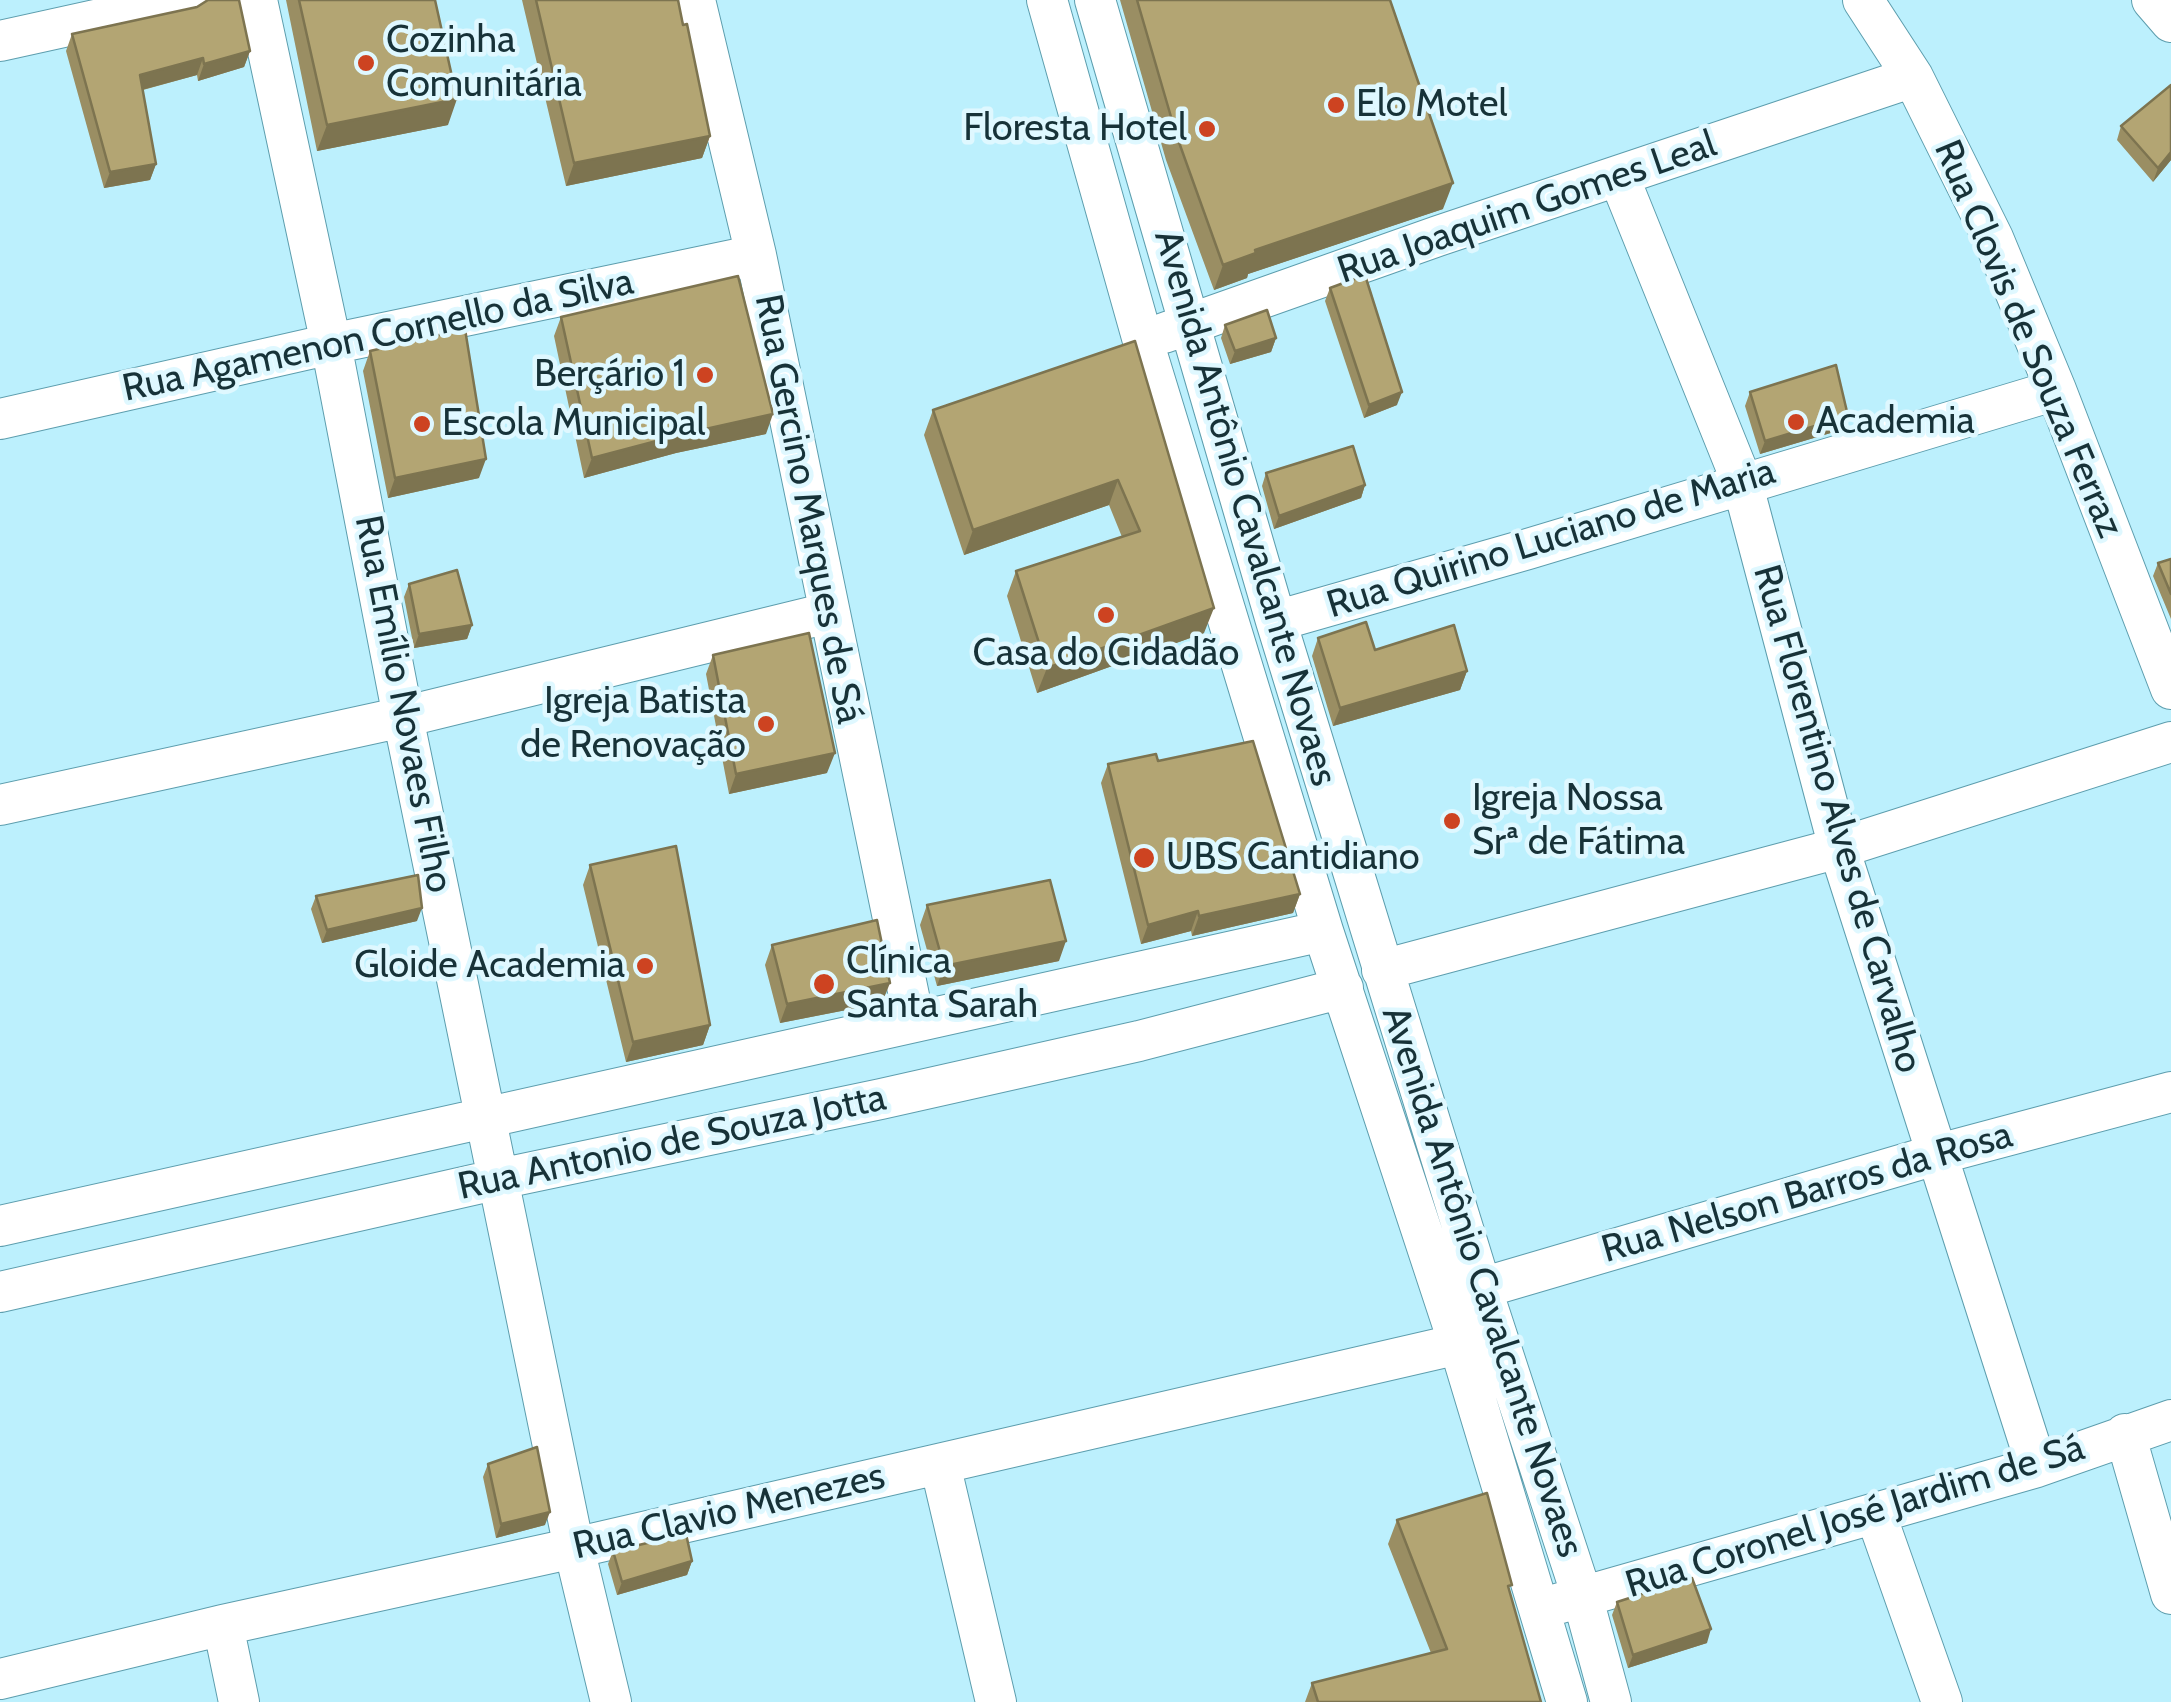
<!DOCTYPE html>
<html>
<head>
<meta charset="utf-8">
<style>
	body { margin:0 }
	canvas { display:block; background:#bcf0fd }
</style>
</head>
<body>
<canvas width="2171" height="1702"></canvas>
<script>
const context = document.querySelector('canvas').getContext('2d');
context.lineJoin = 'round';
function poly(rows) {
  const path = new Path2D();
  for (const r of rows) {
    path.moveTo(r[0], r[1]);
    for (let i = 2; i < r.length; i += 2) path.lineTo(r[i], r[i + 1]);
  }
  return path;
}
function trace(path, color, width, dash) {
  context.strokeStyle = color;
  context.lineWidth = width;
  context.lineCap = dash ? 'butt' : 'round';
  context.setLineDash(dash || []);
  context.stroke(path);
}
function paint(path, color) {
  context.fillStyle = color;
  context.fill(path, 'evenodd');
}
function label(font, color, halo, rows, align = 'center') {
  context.font = font + ' Cabin,sans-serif';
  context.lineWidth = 9;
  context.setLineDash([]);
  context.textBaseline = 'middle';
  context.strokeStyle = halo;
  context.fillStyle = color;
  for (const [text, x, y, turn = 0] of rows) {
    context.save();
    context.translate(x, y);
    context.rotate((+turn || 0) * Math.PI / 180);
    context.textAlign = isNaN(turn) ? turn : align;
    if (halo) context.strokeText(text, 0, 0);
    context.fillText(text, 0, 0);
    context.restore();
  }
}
const minor = poly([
	[257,0,331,344,403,717,574,1548,611,1702],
	[695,0,756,255,914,1020],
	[1047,0,1143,341,1323,931,1459,1344,1567,1702],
	[1095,0,1276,621,1481,1287,1583,1599,1611,1702],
	[1863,0,1913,77,1993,238,2056,390,2171,689],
	[2152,0,2171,22],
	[0,41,186,0],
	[1619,177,1742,482,1839,848,2037,1467],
	[1164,333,1438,236,1913,77],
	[0,419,331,344,756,255],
	[1276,621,1528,549,2056,390],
	[0,805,403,717,828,613],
	[1382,970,1839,848,2171,742],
	[0,1226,1323,931],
	[0,1292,499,1179,881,1099,1139,1041,1343,988],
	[1458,1295,1935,1155,2171,1092],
	[2125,1434,2171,1594],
	[940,1464,996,1702],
	[1876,1515,1942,1702],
	[1557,1604,2037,1467,2171,1420],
	[223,1625,239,1702],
	[0,1679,223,1625,574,1548,1459,1344]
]);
const wall = poly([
	[286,0,435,0,448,125,317,151],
	[522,0,678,0,710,136,702,158,566,186],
	[1120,0,1390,0,1443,209,1248,274,1247,278,1214,290,1166,160],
	[197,7,250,51,244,67,198,81,197,75,143,90,156,164,150,180,104,188,66,51,72,34],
	[2121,126,2171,160,2153,182,2117,140],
	[1330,288,1397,405,1364,418,1325,301],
	[561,317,766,434,676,453,584,478,554,336],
	[1225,325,1276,338,1271,352,1230,364,1221,338],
	[1135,341,1204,633,1037,693,1007,596,1016,571,1122,537,1109,505,964,555,924,435,933,410],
	[370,351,479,478,388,498,363,371],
	[1750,392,1844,429,1760,454,1745,406],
	[1266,473,1365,485,1361,498,1274,529,1262,486],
	[2171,559,2171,619,2153,576,2158,563],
	[409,584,472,625,467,639,414,648,404,597],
	[1318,638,1375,650,1467,671,1460,690,1333,726,1312,656],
	[713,655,827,773,729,794,706,674],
	[1158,761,1300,894,1293,913,1192,936,1191,931,1141,944,1101,783,1108,764],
	[590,865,710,1025,703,1045,626,1062,583,885],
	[316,896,417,921,322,943,311,909],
	[927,905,1059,961,937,986,920,925],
	[772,945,882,1003,780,1023,765,965],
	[488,1464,545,1525,496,1538,483,1477],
	[1397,1520,1510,1591,1541,1702,1305,1702,1312,1683,1431,1653,1388,1544],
	[613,1551,692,1561,687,1575,617,1595,608,1564],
	[1617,1602,1707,1643,1628,1668,1612,1615]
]);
const shadedWall = poly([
	[250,51,244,67,198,81,204,64],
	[203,58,197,75,134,92,140,75],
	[457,99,448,125,317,151,327,125],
	[710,136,702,158,566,186,574,163],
	[2171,152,2171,160,2153,182,2158,168],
	[156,164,150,180,104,188,110,172],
	[1453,183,1443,209,1248,274,1247,278,1214,290,1223,265,1255,250],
	[1276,338,1271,352,1230,364,1235,351],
	[1402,392,1397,405,1364,418,1369,405],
	[773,414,766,434,676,453,584,478,592,458,683,434],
	[1848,416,1844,429,1760,454,1765,441],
	[486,459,479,478,388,498,395,478],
	[1118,480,1109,505,964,555,973,530],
	[1365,485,1361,498,1274,529,1279,516],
	[1214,608,1204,633,1037,693,1047,668],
	[472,625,467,639,414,648,419,634],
	[1467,671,1460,690,1333,726,1340,708],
	[835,753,827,773,729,794,736,774],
	[1300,894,1293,913,1192,936,1199,916],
	[422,908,417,921,322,943,327,930],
	[1198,911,1191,931,1141,944,1148,925],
	[1066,941,1059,961,937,986,944,966],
	[890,983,882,1003,780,1023,787,1004],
	[710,1025,703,1045,626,1062,633,1042],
	[550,1512,545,1525,496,1538,501,1524],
	[692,1561,687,1575,617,1595,622,1582],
	[1711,1629,1707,1643,1628,1668,1633,1655]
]);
const building = poly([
	[208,0,239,0,250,51,204,64,203,58,140,75,156,164,110,172,72,34,197,7,208,0],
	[299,0,435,0,457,99,327,125,299,0],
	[536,0,678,0,683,25,687,24,710,136,574,163,536,0],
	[1137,0,1390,0,1453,183,1255,250,1256,253,1223,265,1176,134,1137,0],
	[2171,85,2171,152,2158,168,2121,126,2171,85],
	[1365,275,1402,392,1369,405,1330,288,1365,275],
	[738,276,773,414,683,434,592,458,561,317,738,276],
	[1267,310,1276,338,1235,351,1225,325,1267,310],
	[465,329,486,459,395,478,370,351,465,329],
	[1135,341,1214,608,1047,668,1016,571,1140,531,1118,480,973,530,933,410,1135,341],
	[1836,365,1848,416,1765,441,1750,392,1836,365],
	[1353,446,1365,485,1279,516,1266,473,1353,446],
	[2171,559,2171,594,2158,563,2171,559],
	[457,570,472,625,419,634,409,584,457,570],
	[1366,622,1375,650,1454,625,1467,671,1340,708,1318,638,1366,622],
	[809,633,835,753,736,774,713,655,809,633],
	[1253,741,1300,894,1199,916,1198,911,1148,925,1108,764,1156,754,1158,761,1253,741],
	[676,846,710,1025,633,1042,590,865,676,846],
	[418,875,422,908,327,930,316,896,418,875],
	[1050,880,1066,941,944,966,927,905,1050,880],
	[877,920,890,983,787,1004,772,945,877,920],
	[537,1447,550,1512,501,1524,488,1464,537,1447],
	[1487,1493,1512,1585,1508,1586,1541,1702,1318,1702,1312,1683,1447,1649,1397,1520,1487,1493],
	[686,1534,692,1561,622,1582,613,1551,686,1534],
	[1692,1578,1711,1629,1633,1655,1617,1602,1692,1578]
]);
const markers = [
	[366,63,10,"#cd4321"],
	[1336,105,10,"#cd4321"],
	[1207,129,10,"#cd4321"],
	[705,375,10,"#cd4321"],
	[1796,422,10,"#cd4321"],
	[422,424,10,"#cd4321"],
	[1106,615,10,"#cd4321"],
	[766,724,10,"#cd4321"],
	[1452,821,10,"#cd4321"],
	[1144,858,12,"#cd4321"],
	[645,966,10,"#cd4321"],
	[824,984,12,"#cd4321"]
];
const poiNames = [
	["Cozinha",386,41],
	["Comunitária",386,85],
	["Elo Motel",1356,105],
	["Floresta Hotel",1187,129,"right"],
	["Berçário 1",685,375,"right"],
	["Academia",1816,422],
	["Escola Municipal",442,424],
	["Casa do Cidadão",1106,654,"center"],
	["Igreja Batista",746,702,"right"],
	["de Renovação",746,746,"right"],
	["Igreja Nossa",1472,799],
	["Srª de Fátima",1472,843],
	["UBS Cantidiano",1166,858],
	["Clínica",846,962],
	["Santa Sarah",846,1006],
	["Gloide Academia",625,966,"right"]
];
const streetNames = [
	["Rua Joaquim Gomes Leal",1527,208,-19],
	["Rua Agamenon Cornello da Silva",378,336,-12],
	["Rua Clovis de Souza Ferraz",2028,339,67],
	["Avenida Antônio Cavalcante Novaes",1245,508,74],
	["Rua Gercino Marques de Sá",808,509,79],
	["Rua Quirino Luciano de Maria",1551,539,-17],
	["Rua Emílio Novaes Filho",403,704,79],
	["Rua Florentino Alves de Carvalho",1837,819,74],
	["Rua Antonio de Souza Jotta",672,1143,-12],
	["Rua Nelson Barros da Rosa",1807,1193,-16],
	["Avenida Antônio Cavalcante Novaes",1482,1282,72],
	["Rua Clavio Menezes",729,1512,-13],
	["Rua Coronel José Jardim de Sá",1855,1517,-17]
];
trace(minor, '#5d9eae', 42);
trace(minor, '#fff', 40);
paint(wall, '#9a8e63');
paint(shadedWall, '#7d7450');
paint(building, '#b3a573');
trace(building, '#7d7450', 2.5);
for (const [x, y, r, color] of markers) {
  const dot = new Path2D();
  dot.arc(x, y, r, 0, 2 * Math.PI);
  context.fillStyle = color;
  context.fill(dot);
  trace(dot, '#dff8ff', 4);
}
label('38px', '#173238', '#dff8ff', poiNames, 'left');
label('38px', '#173238', '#dff8ff', streetNames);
</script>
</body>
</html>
